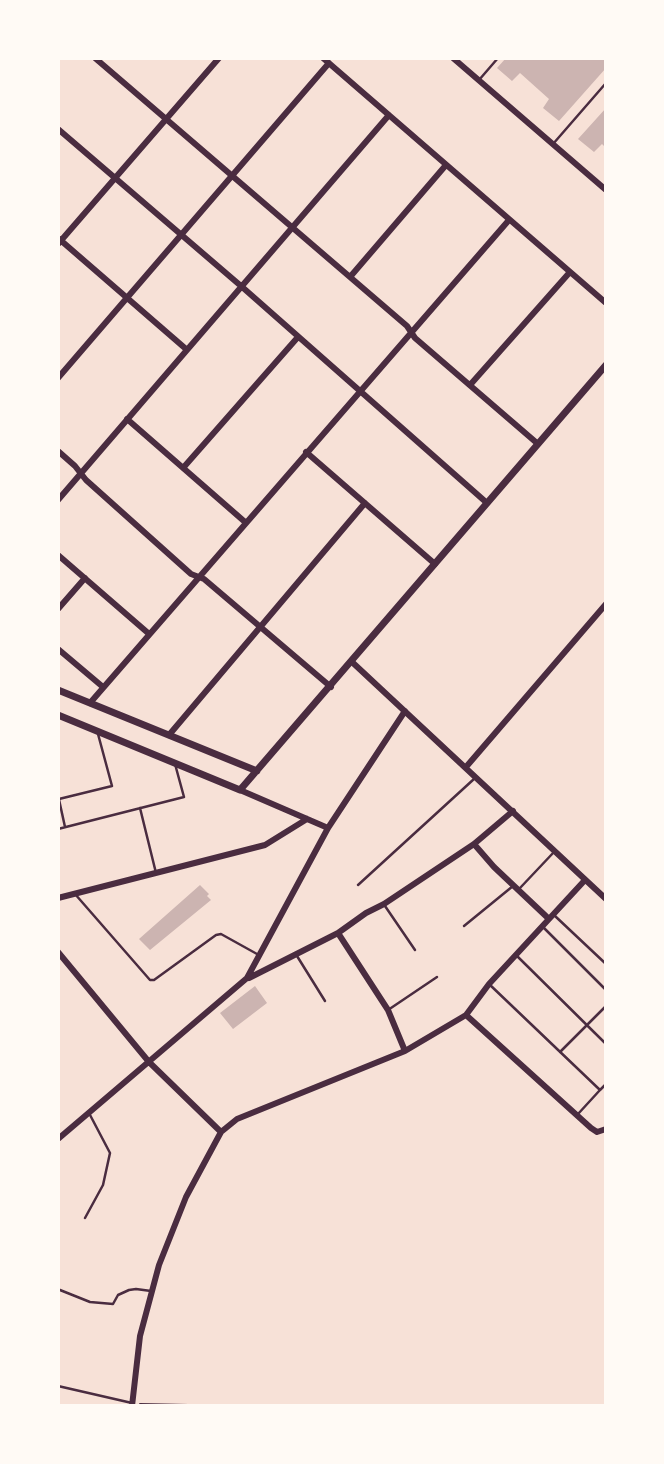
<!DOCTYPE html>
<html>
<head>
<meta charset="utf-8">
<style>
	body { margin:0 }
	#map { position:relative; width:664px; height:1464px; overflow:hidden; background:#f7e1d7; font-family:"Zilla Slab",serif }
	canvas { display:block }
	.frame { position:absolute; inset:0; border:60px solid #fffaf5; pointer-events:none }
</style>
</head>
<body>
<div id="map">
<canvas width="664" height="1464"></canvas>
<div class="frame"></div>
</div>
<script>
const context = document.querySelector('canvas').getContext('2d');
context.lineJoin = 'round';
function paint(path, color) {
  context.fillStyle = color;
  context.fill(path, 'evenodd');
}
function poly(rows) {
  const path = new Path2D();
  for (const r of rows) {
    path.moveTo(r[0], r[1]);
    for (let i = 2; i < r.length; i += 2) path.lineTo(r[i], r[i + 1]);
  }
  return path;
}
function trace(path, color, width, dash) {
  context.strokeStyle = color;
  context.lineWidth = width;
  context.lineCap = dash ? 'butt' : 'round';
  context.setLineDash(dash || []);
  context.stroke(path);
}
const building = poly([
	[506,58,606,58,606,68,559,121,543,108,549,99,520,73,512,81,497,68],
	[606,108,606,148,602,144,594,152,578,139],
	[200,885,209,894,207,896,211,900,150,950,139,939],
	[255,986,267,1003,233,1029,220,1013]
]);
const path = poly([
	[140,1404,237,1406]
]);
const service = poly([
	[479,80,498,58],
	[553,144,606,83],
	[58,795,65,827],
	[59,799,112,786,98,734],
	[140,808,156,873],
	[58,829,184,797,175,764],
	[358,885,474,779],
	[520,888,554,852],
	[75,894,150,980,154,980,216,935,221,934,257,954],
	[385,906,415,950],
	[555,916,606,964],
	[464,926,513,886],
	[544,928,606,990],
	[516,955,606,1044],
	[297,956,325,1001],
	[489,984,600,1090,578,1114],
	[388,1010,437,977],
	[560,1052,606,1006],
	[600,1090,606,1084],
	[85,1218,103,1185,110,1153,89,1113],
	[60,1290,90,1302,113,1304,118,1295,129,1290,136,1289,151,1291],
	[58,1386,132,1403]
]);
const minor = poly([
	[95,58,407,326,415,338,538,444],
	[323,58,606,303],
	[453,58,606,190],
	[58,129,241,286,487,503],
	[58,238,186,349],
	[58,244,219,58],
	[350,277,446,165],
	[58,378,329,63],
	[470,385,570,272],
	[127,419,245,522],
	[58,451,75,466,86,480,191,574,204,579,331,687],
	[306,452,435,564],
	[183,468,298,337],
	[58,500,389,115],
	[58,555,148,633],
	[58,609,85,578],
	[58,649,103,687],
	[352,662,606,899],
	[90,703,509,220],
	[169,735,365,503],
	[466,767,606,604],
	[240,790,328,828],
	[474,844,494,867,549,919],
	[58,898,265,845,307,819],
	[338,933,388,1010,405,1051],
	[58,952,149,1062,221,1132],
	[249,978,338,933,366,913,384,904,474,844,513,811],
	[466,1015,591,1128,597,1132,606,1129],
	[58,1139,247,978,328,828,405,711],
	[132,1406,140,1336,159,1265,186,1197,221,1132,237,1119,405,1051,466,1015,489,984,585,880]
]);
const tertiary = poly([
	[58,690,257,771],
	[58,715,240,790,606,365]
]);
paint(building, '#ccb4b1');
trace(path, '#4a2c40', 2);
trace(service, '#4a2c40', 2.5);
trace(minor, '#4a2c40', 6);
trace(tertiary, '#4a2c40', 7);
</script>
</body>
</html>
